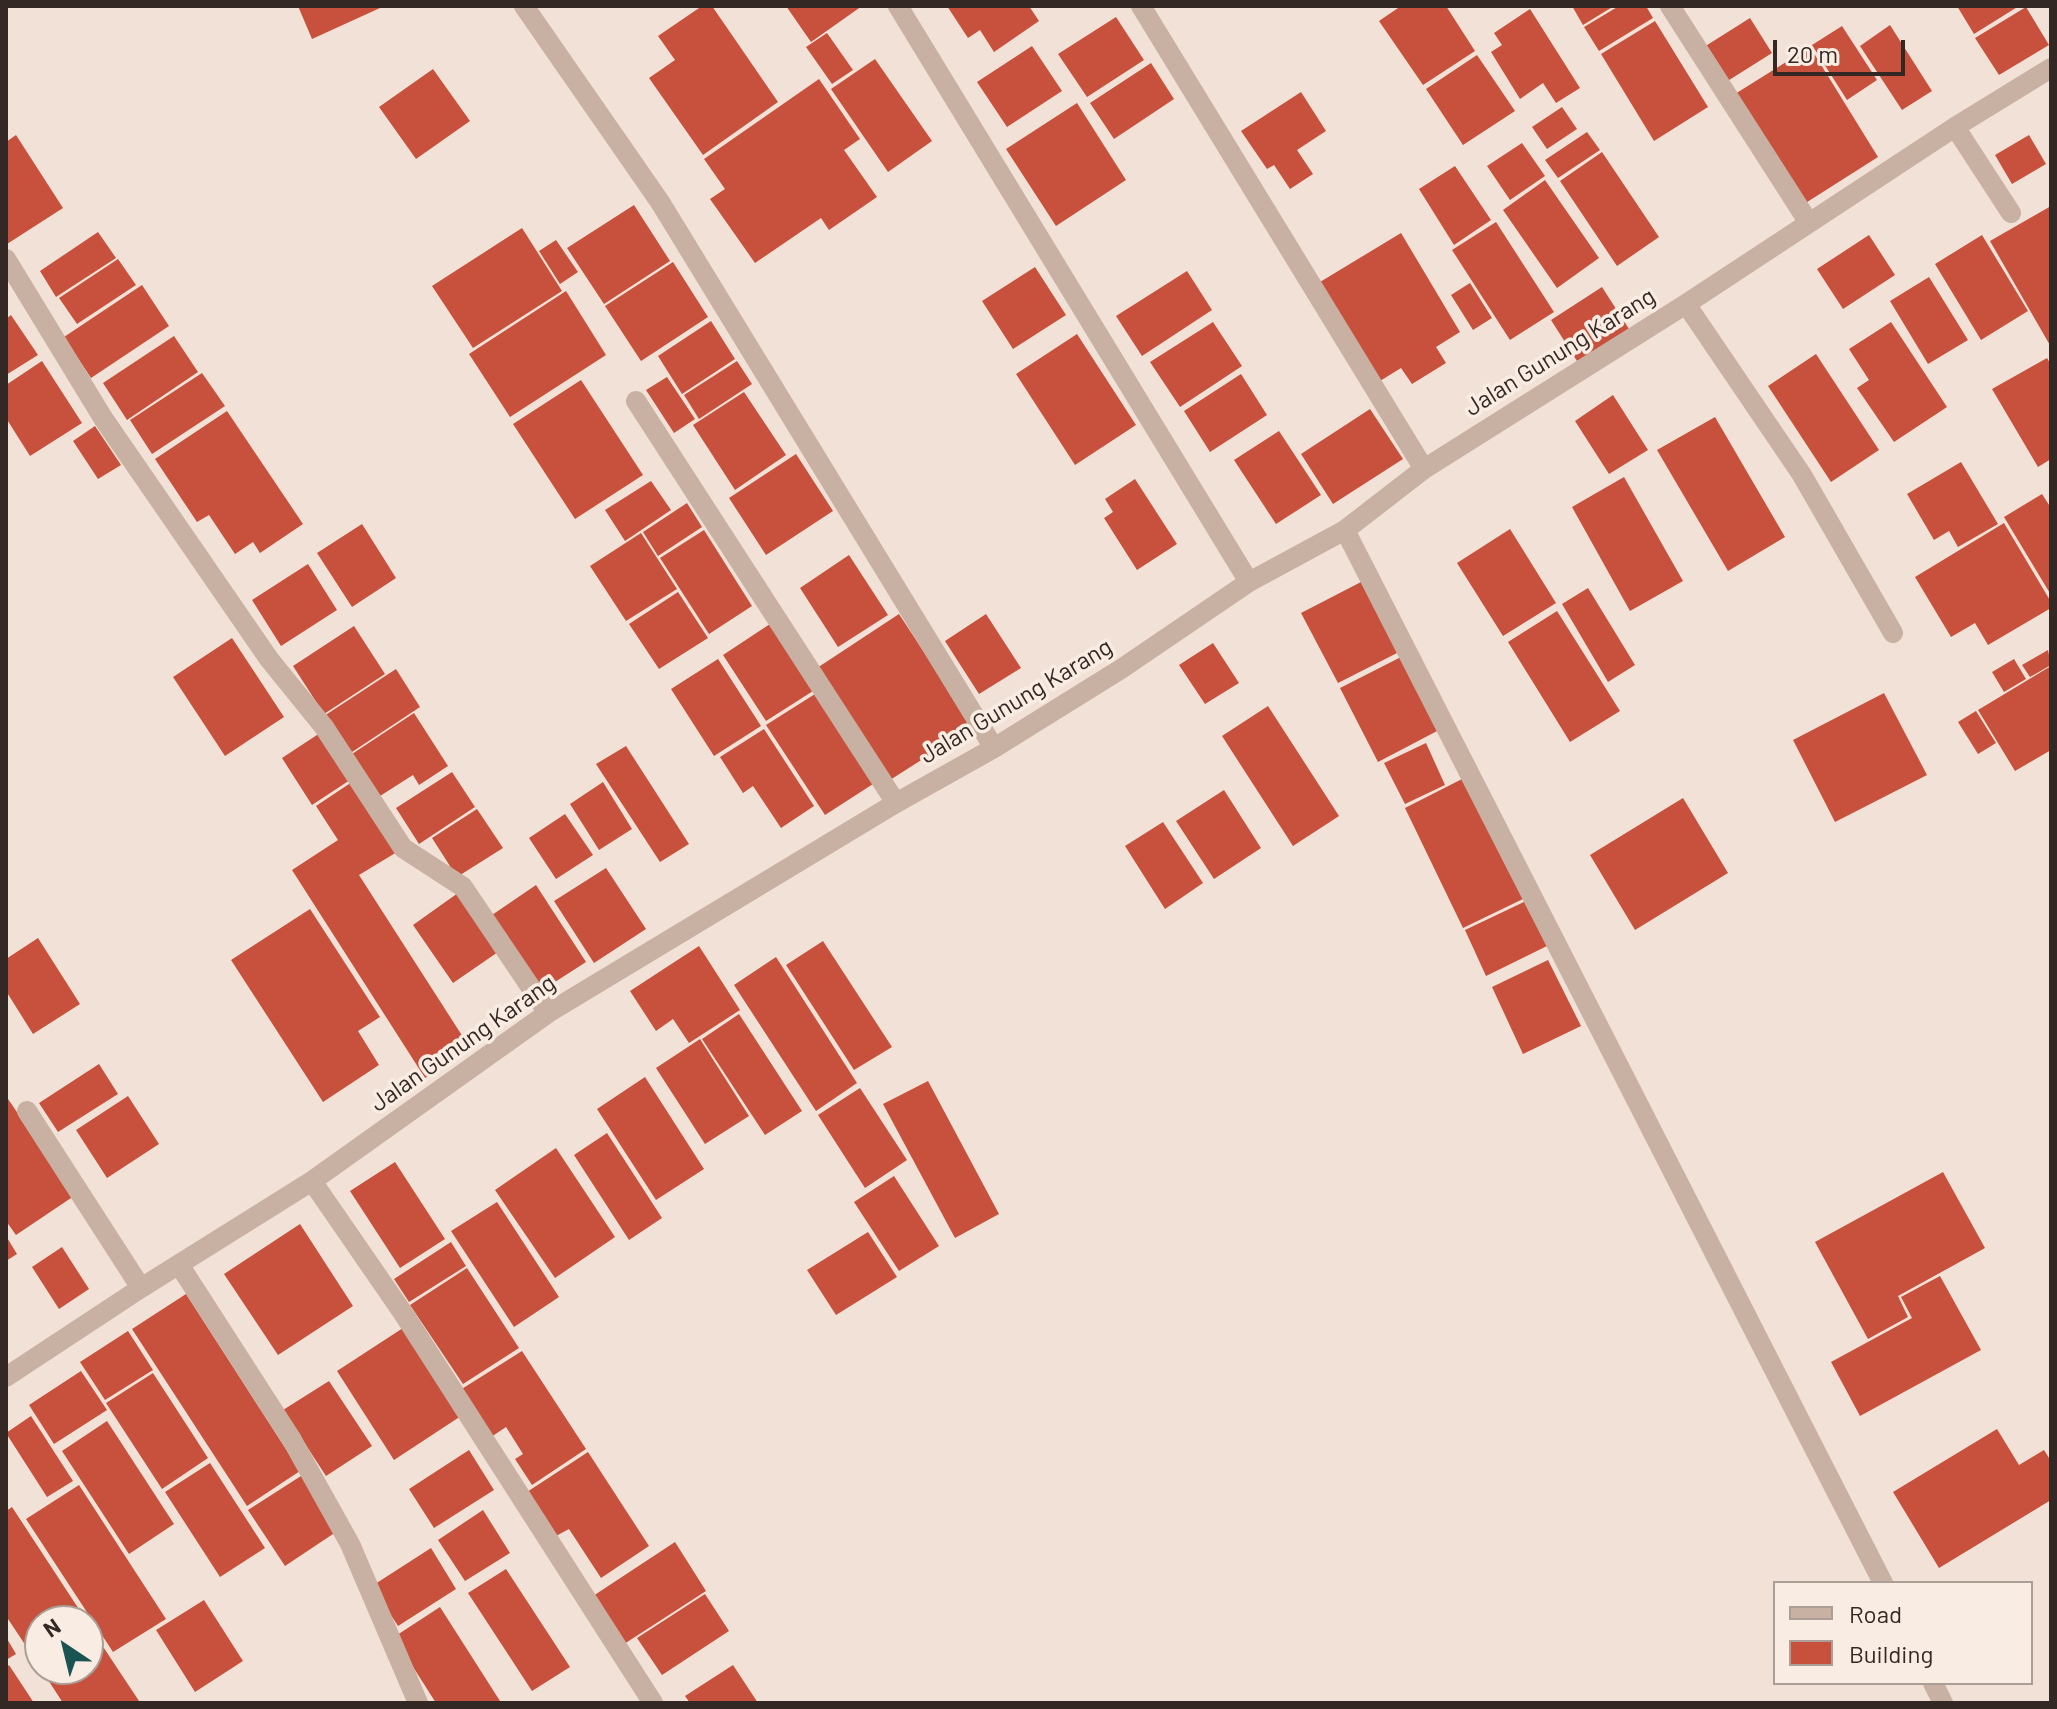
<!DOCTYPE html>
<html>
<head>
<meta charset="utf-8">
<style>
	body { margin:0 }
	#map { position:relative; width:2057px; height:1709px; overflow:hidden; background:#f1e1d6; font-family:Barlow,sans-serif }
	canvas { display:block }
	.frame { position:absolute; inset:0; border:8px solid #332824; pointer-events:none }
	.legend { position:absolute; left:1773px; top:1581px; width:260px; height:104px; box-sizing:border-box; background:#f9ece2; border:2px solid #aa9e96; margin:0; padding:10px 14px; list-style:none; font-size:24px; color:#332824 }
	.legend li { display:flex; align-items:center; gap:16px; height:40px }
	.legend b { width:40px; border:2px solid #aa9e96 }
	.north { position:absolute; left:24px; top:1605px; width:80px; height:80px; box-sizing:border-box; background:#f9ece2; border:2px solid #aa9e96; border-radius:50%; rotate:325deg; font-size:22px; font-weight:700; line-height:32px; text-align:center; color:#332824 }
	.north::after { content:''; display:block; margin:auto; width:28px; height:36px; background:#1a5452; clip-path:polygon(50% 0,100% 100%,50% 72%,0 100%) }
	.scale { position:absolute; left:1773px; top:40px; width:132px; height:36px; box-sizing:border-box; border:4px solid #332824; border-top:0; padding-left:10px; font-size:24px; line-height:28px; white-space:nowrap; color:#332824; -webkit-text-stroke:6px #f9ece2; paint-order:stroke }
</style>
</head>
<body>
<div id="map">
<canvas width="2057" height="1709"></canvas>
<div class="frame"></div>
<ul class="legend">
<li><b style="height:10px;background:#c8b0a2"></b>Road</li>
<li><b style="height:22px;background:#c7513d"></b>Building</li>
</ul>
<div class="north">N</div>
<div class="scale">20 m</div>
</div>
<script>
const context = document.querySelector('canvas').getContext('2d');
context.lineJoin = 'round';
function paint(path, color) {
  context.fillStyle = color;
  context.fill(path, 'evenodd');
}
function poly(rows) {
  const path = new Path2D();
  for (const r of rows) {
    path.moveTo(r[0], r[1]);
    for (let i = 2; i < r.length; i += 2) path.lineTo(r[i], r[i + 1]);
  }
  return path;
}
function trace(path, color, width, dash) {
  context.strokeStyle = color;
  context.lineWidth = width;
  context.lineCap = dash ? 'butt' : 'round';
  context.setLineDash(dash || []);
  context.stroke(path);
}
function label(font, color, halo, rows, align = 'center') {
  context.font = font + ' Barlow,sans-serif';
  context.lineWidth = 7;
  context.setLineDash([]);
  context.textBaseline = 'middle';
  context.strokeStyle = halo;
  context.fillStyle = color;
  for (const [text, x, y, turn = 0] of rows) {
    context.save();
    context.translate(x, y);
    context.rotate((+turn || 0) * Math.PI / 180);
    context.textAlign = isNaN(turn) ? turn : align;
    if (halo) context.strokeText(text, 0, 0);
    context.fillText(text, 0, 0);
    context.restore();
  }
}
const building = poly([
	[298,6,379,6,380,8,312,39],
	[702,6,712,6,778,102,703,155,649,78,675,60,658,36],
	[786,6,862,6,811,42],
	[947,6,1029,6,1039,21,994,52,980,30,968,38],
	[1401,6,1446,6,1475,51,1423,85,1379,21],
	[1572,6,1614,6,1583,25],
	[1619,6,1646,6,1653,18,1599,51,1584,27],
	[1957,6,2019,6,1974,34],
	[2026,7,2049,45,1999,75,1975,38],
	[1530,9,1580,88,1556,103,1543,83,1520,99,1491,52,1502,45,1494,33],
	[1116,17,1144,60,1087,97,1058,54],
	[1750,18,1772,53,1726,82,1704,47],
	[1655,21,1708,107,1654,141,1601,54],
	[1890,25,1932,91,1902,110,1860,46],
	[1842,26,1877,80,1847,100,1812,45],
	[827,33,853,70,832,84,806,47],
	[1032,46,1062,91,1007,127,977,82],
	[1810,47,1878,157,1804,204,1735,94],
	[1477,55,1515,111,1463,145,1426,89],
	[875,59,932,141,888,172,831,89],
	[1151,63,1174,99,1114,139,1090,103],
	[433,69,470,121,416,159,379,107],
	[819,79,860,139,844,150,877,197,829,230,821,218,755,263,710,199,725,189,704,159],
	[1301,92,1326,131,1297,150,1313,174,1290,189,1274,165,1267,169,1241,131],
	[1077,103,1126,180,1056,226,1006,149],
	[1562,107,1577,129,1547,149,1532,127],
	[1587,132,1600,150,1558,178,1545,160],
	[16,135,63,208,7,244,6,142],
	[2029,135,2046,164,2012,184,1995,155],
	[1522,143,1545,176,1510,200,1487,166],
	[1602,152,1659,237,1617,266,1560,181],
	[1455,166,1491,220,1454,245,1419,189],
	[1545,180,1599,258,1557,288,1503,210],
	[634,205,670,261,604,304,567,248],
	[2051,206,2051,347,1990,241],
	[1496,222,1554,312,1510,340,1452,250],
	[522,228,562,291,473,348,432,286],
	[98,232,116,258,56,297,40,271],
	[1401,233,1460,332,1436,347,1446,363,1412,384,1401,368,1380,381,1320,282],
	[1869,235,1895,275,1843,309,1817,269],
	[1982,235,2028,311,1981,340,1935,264],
	[556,240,578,272,560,284,539,251],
	[118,259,136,285,77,324,59,298],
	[673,262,708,317,641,361,605,306],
	[1035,267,1066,315,1013,349,982,301],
	[1187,271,1212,310,1142,356,1116,316],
	[1929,277,1968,340,1928,364,1890,301],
	[1470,283,1492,318,1473,330,1451,295],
	[142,285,169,326,91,378,64,337],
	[1602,287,1629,329,1577,361,1551,320],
	[566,291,606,355,510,417,469,354],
	[11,315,38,355,6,375,6,319],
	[711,321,735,359,682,394,658,356],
	[1213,322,1242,366,1180,407,1150,362],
	[1891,322,1947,407,1894,442,1857,388,1869,380,1849,349],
	[1077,334,1136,425,1075,465,1016,374],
	[174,336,198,372,127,420,103,383],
	[1816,354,1879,450,1831,482,1768,386],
	[2047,358,2051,365,2051,459,2038,467,1992,389],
	[42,361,82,423,30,456,6,418,6,385],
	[737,361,752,384,699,419,684,395],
	[202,373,225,406,152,454,130,420],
	[1241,374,1267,415,1210,452,1184,411],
	[667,377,695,419,674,433,646,390],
	[581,380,643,475,575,519,513,424],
	[744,392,786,455,735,490,693,425],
	[1613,395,1648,450,1609,474,1575,421],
	[1370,409,1403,459,1333,504,1301,454],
	[227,411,303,524,260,553,253,542,235,554,209,515,197,522,155,459],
	[1715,417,1785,537,1728,571,1657,450],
	[95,426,121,465,98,479,73,441],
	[1279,431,1321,495,1276,524,1234,460],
	[796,454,833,511,766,555,729,498],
	[1961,462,1998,524,1958,547,1949,531,1934,540,1907,494],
	[1624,477,1683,581,1630,611,1572,507],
	[1135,479,1177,544,1137,570,1104,518,1113,512,1105,499],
	[651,481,671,510,625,541,605,510],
	[2042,494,2051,508,2051,595,2004,517],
	[687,503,702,527,658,556,643,532],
	[2004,523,2051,602,2051,608,1988,645,1975,623,1951,637,1915,577],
	[362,524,396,578,352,607,317,553],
	[1510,529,1556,603,1503,636,1457,563],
	[704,530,752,606,709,634,660,558],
	[641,533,677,589,626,621,590,566],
	[849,555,888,615,838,647,800,588],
	[308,564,337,610,281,646,252,600],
	[1363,581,1399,652,1338,683,1301,613],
	[1588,588,1635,665,1608,682,1562,604],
	[678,592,708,638,659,669,629,624],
	[1557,611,1620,711,1570,742,1508,642],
	[899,614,973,727,890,780,817,668],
	[986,614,1021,668,979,694,945,641],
	[770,624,813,691,766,721,723,655],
	[354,626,385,674,324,714,293,666],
	[232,638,284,717,225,756,173,677],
	[1213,643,1239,683,1205,704,1179,665],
	[2048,650,2051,665,2030,677,2022,665],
	[1401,657,1439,730,1378,762,1340,688],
	[718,659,761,726,714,756,671,689],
	[2014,659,2026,679,2004,692,1992,672],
	[2051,666,2051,750,2015,771,1978,710],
	[396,669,420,707,349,754,324,716],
	[1884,693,1927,775,1835,822,1793,740],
	[815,694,873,784,825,815,766,725],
	[1268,706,1339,816,1293,846,1222,736],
	[1976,711,1996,743,1978,754,1958,722],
	[414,713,448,766,419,785,413,775,380,796,352,754],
	[764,729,814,806,781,828,753,786,743,793,720,757],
	[320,733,350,780,312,805,282,758],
	[1426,743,1445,785,1405,804,1384,763],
	[626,746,689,844,660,862,596,764],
	[452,772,475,807,419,844,396,808],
	[1466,777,1525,898,1463,928,1405,808],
	[352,782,397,852,359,875,470,1048,425,1078,292,870,338,840,316,806],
	[603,782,632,829,599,850,570,804],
	[1224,790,1261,848,1214,879,1176,821],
	[1683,798,1728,873,1635,930,1590,855],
	[477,809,503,848,457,877,432,838],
	[565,814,593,855,556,879,529,838],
	[1163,822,1203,883,1165,909,1125,846],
	[606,868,646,929,594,963,554,901],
	[536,885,586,962,541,991,492,915],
	[458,893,498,952,453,983,413,925],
	[1526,901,1547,946,1486,976,1465,930],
	[310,909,380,1017,358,1031,379,1065,323,1102,231,960],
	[38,938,80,1004,33,1034,6,991,6,959],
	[823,941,892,1047,854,1070,786,965],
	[699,946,740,1010,689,1043,673,1019,656,1031,630,991],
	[776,957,857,1083,816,1111,734,985],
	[1548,960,1581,1026,1523,1054,1492,987],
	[739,1014,802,1111,765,1135,702,1039],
	[700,1039,749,1116,705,1144,656,1068],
	[99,1064,118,1094,58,1132,39,1103],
	[645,1077,704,1169,656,1200,597,1109],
	[928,1081,999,1214,955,1238,883,1104],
	[860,1088,907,1160,865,1188,818,1115],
	[6,1096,74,1196,16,1235,6,1221],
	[128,1096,159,1144,107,1178,76,1130],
	[607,1133,662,1218,629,1240,574,1155],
	[556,1148,615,1237,555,1278,495,1190],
	[395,1162,445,1239,400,1268,350,1191],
	[1943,1172,1985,1248,1898,1296,1908,1317,1868,1339,1815,1242],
	[894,1176,939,1246,899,1271,854,1202],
	[497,1202,559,1297,514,1327,451,1231],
	[300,1224,353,1306,278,1355,224,1274],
	[868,1232,897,1277,836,1315,807,1270],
	[6,1236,17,1254,6,1261],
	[451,1242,466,1266,409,1302,394,1279],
	[62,1247,89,1289,59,1309,32,1267],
	[467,1268,519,1348,463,1384,410,1305],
	[1940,1276,1981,1350,1860,1416,1831,1362,1912,1318,1901,1297],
	[186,1294,300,1471,247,1506,132,1329],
	[403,1328,461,1416,394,1460,337,1371],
	[128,1331,153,1370,105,1400,80,1362],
	[522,1351,586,1449,532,1485,515,1459,523,1454,506,1427,488,1439,457,1392],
	[81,1371,107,1410,54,1444,29,1405],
	[153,1373,208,1458,162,1489,106,1403],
	[329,1381,372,1446,326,1476,283,1410],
	[31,1416,73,1481,47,1497,6,1433],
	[107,1421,174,1524,129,1554,62,1451],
	[1997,1429,2019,1465,2044,1450,2051,1461,2051,1500,1939,1568,1893,1492],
	[469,1450,494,1490,434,1528,409,1489],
	[588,1452,649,1546,601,1578,569,1529,556,1536,527,1492],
	[210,1463,265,1548,220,1577,165,1492],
	[301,1476,336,1532,285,1566,248,1510],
	[79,1485,166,1619,113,1652,26,1519],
	[12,1507,86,1620,40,1621,40,1650,32,1655,6,1616,6,1511],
	[483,1510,510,1553,465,1581,438,1540],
	[675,1542,706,1591,621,1646,590,1598],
	[431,1548,456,1589,398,1626,372,1586],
	[506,1569,570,1667,532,1691,468,1593],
	[705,1594,729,1631,662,1675,637,1638],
	[204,1600,243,1661,195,1692,156,1630],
	[440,1607,500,1701,496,1703,436,1703,394,1637],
	[88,1624,139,1701,136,1703,63,1703,41,1669,88,1669],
	[6,1637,16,1654,6,1660],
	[9,1665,34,1703,6,1703,6,1668],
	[733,1665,758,1703,690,1703,685,1696]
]);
const minor = poly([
	[524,6,660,202,994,748],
	[898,6,1249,582],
	[1141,6,1424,469],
	[1670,6,1809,223],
	[1955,127,2011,213],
	[6,259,103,418,269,659,324,727,403,848,463,887,548,1013],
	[1686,304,1802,475,1893,633],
	[636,401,896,803],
	[1345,530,1883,1583],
	[27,1111,141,1288],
	[312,1181,405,1316,653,1703],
	[180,1266,292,1440,350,1544,418,1703],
	[6,1377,141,1288,312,1181,548,1013,896,803,994,748,1121,669,1249,582,1345,530,1424,469,1686,304,1955,127,2051,68],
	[1933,1683,1943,1703]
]);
const streetNames = [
	["Jalan Gunung Karang",1560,352,-32],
	["Jalan Gunung Karang",1016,701,-31],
	["Jalan Gunung Karang",463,1043,-35]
];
paint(building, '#c7513d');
trace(minor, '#c8b0a2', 20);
label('24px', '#332824', '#f9ece2', streetNames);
</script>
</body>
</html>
